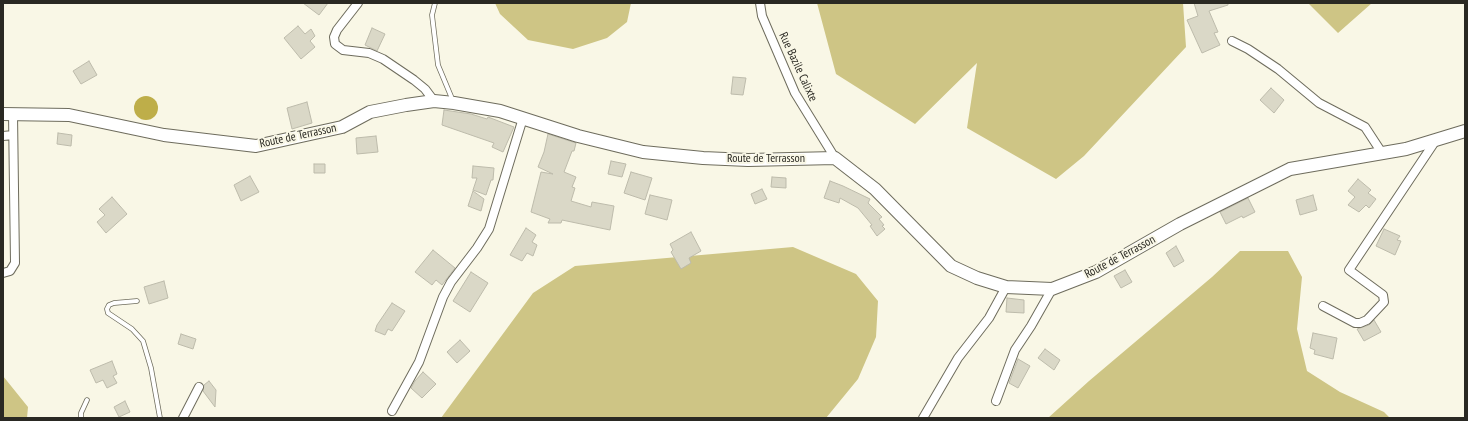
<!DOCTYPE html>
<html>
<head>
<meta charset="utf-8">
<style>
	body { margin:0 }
	#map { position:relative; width:1468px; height:421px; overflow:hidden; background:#f9f7e6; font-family:"PT Sans Narrow",sans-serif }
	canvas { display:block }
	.frame { position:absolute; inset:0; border:4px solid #2a2923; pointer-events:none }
</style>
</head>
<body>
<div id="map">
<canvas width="1468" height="421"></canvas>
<div class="frame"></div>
</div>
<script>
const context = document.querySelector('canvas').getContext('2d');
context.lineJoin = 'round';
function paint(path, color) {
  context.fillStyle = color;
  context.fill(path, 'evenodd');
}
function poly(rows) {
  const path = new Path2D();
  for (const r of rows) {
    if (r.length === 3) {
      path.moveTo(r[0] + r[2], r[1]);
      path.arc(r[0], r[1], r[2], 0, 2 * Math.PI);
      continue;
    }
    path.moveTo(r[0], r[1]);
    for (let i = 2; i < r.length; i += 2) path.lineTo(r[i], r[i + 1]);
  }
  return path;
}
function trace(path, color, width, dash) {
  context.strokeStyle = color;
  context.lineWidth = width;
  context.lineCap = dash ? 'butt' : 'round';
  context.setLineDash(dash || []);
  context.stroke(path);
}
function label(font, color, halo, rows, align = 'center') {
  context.font = font + ' "PT Sans Narrow",sans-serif';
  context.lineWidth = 4;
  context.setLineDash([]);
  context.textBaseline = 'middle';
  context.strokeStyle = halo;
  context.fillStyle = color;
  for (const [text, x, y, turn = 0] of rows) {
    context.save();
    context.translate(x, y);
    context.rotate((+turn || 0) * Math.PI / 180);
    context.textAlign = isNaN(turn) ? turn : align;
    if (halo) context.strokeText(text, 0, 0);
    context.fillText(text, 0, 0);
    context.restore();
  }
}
const green = poly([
	[495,3,631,3,627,22,607,38,573,49,528,40,500,14],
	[817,3,1183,3,1186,47,1084,156,1056,179,967,128,977,63,915,124,836,74],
	[1308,3,1372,3,1338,33],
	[793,247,856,274,878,301,876,337,858,379,826,418,441,418,533,293,575,266],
	[1240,251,1288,251,1302,277,1297,329,1307,371,1340,392,1384,412,1390,418,1048,418,1089,381,1212,277],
	[3,376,28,407,27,418,3,418]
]);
const water = poly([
	[146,108,12]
]);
const building = poly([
	[303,3,328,3,319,15,303,3],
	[1194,3,1228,3,1228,5,1209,11,1218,32,1214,33,1220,45,1202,53,1187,20,1198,16,1194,3],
	[298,26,305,34,311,29,315,36,310,41,315,47,301,59,284,38,298,26],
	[372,28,385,34,377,51,365,45,372,28],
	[89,61,97,75,81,84,73,71,89,61],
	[733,77,746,78,743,95,731,94,733,77],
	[1271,88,1284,100,1274,113,1260,100,1271,88],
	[307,102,312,123,292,129,287,108,307,102],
	[444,110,471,114,487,119,488,117,514,127,503,152,492,147,494,143,442,125,444,110],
	[58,133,72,135,71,146,57,144,58,133],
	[548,134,576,143,574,151,572,151,564,172,576,177,572,187,575,188,571,201,591,207,592,202,614,206,610,230,562,220,561,223,548,223,550,219,531,212,541,172,553,174,538,167,544,152,548,134],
	[376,136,378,152,357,154,356,138,376,136],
	[611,161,626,164,622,177,608,174,611,161],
	[314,164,325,164,325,173,314,173,314,164],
	[473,166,494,168,493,180,491,180,486,195,473,190,477,178,472,178,473,166],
	[631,172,652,178,645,200,624,193,631,172],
	[250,176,259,192,241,201,234,185,250,176],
	[772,177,786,178,786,188,771,187,772,177],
	[1358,179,1371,190,1368,193,1376,199,1369,208,1366,205,1359,212,1348,205,1355,197,1348,191,1358,179],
	[830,181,843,186,870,199,868,203,882,217,879,219,884,225,882,226,885,229,877,236,870,226,872,225,858,208,840,198,839,203,824,198,830,181],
	[762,189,767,199,755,204,751,194,762,189],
	[473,191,484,199,481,211,468,206,473,191],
	[650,195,672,200,667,220,645,214,650,195],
	[1313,195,1317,210,1300,215,1296,200,1313,195],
	[112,197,127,214,106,233,97,222,105,215,99,209,112,197],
	[1248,198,1255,212,1243,218,1242,216,1226,224,1220,212,1248,198],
	[526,228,536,235,532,242,537,245,533,256,527,253,522,261,510,255,526,228],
	[1384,229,1400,236,1397,240,1401,241,1395,255,1376,246,1384,229],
	[691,232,701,251,689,258,691,263,681,269,671,252,673,250,670,244,691,232],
	[1176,246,1184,261,1174,267,1166,253,1176,246],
	[433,250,455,268,442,285,436,280,432,285,415,272,433,250],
	[1125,270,1132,282,1121,288,1114,276,1125,270],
	[471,272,488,283,470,312,453,301,471,272],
	[164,281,168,298,149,304,144,287,164,281],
	[1007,298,1024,300,1024,313,1006,312,1007,298],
	[392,303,405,311,392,331,388,329,385,335,375,331,377,325,392,303],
	[1374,320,1381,332,1364,341,1357,329,1369,325,1374,320],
	[1313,333,1337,338,1333,359,1314,354,1315,350,1310,348,1313,333],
	[181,334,196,339,193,349,178,344,181,334],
	[460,340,470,351,457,363,447,352,460,340],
	[1045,349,1060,360,1054,370,1038,358,1045,349],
	[1018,359,1030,366,1018,388,1009,383,1018,359],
	[112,361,117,374,113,376,117,383,107,388,103,380,96,383,90,370,112,361],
	[423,372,436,384,422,398,411,388,415,381,423,372],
	[209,381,216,390,215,407,203,391,204,385,209,381],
	[125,401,130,412,119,417,114,407,125,401]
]);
const lane = poly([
	[435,3,432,15,438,65,453,101],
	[137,301,114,303,109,305,107,309,108,313,132,329,143,341,151,368,160,418],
	[81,418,81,413,87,400]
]);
const street = poly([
	[358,3,337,30,334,37,335,44,343,50,369,53,383,59,414,80,425,89,434,101],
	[760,3,762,16,795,93,835,158],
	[1232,41,1248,49,1278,69,1319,103,1365,127,1382,153],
	[3,136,13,135],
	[3,273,10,271,15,263,13,114],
	[1323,306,1355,323,1360,323,1367,320,1384,302,1383,295,1349,270,1436,140],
	[996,401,1015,350,1031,326,1052,289],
	[392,411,419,362,443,297,451,282,477,248,489,229,523,118],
	[183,418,199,387],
	[923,418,958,358,989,318,1006,287]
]);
const secondary = poly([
	[3,114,69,115,164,135,256,146,342,127,370,112,406,105,434,101,454,103,500,111,578,136,643,152,703,158,748,160,835,158,875,189,951,266,977,278,1006,287,1052,289,1096,272,1180,224,1290,169,1406,149,1465,131]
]);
const streetNames = [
	["Rue Bazile Calixte",798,67,65],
	["Route de Terrasson",298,136,-12],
	["Route de Terrasson",766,159],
	["Route de Terrasson",1120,257,-28]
];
paint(green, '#cec585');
paint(water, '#beae49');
paint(building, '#dad8c7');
trace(building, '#bdbbab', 1);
trace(lane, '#6e6c5d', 5.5);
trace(street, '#6e6c5d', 10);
trace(secondary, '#6e6c5d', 14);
trace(lane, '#fff', 4);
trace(street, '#fff', 8);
trace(secondary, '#fff', 12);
label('12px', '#2a2923', '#f9f7e6', streetNames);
</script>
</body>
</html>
